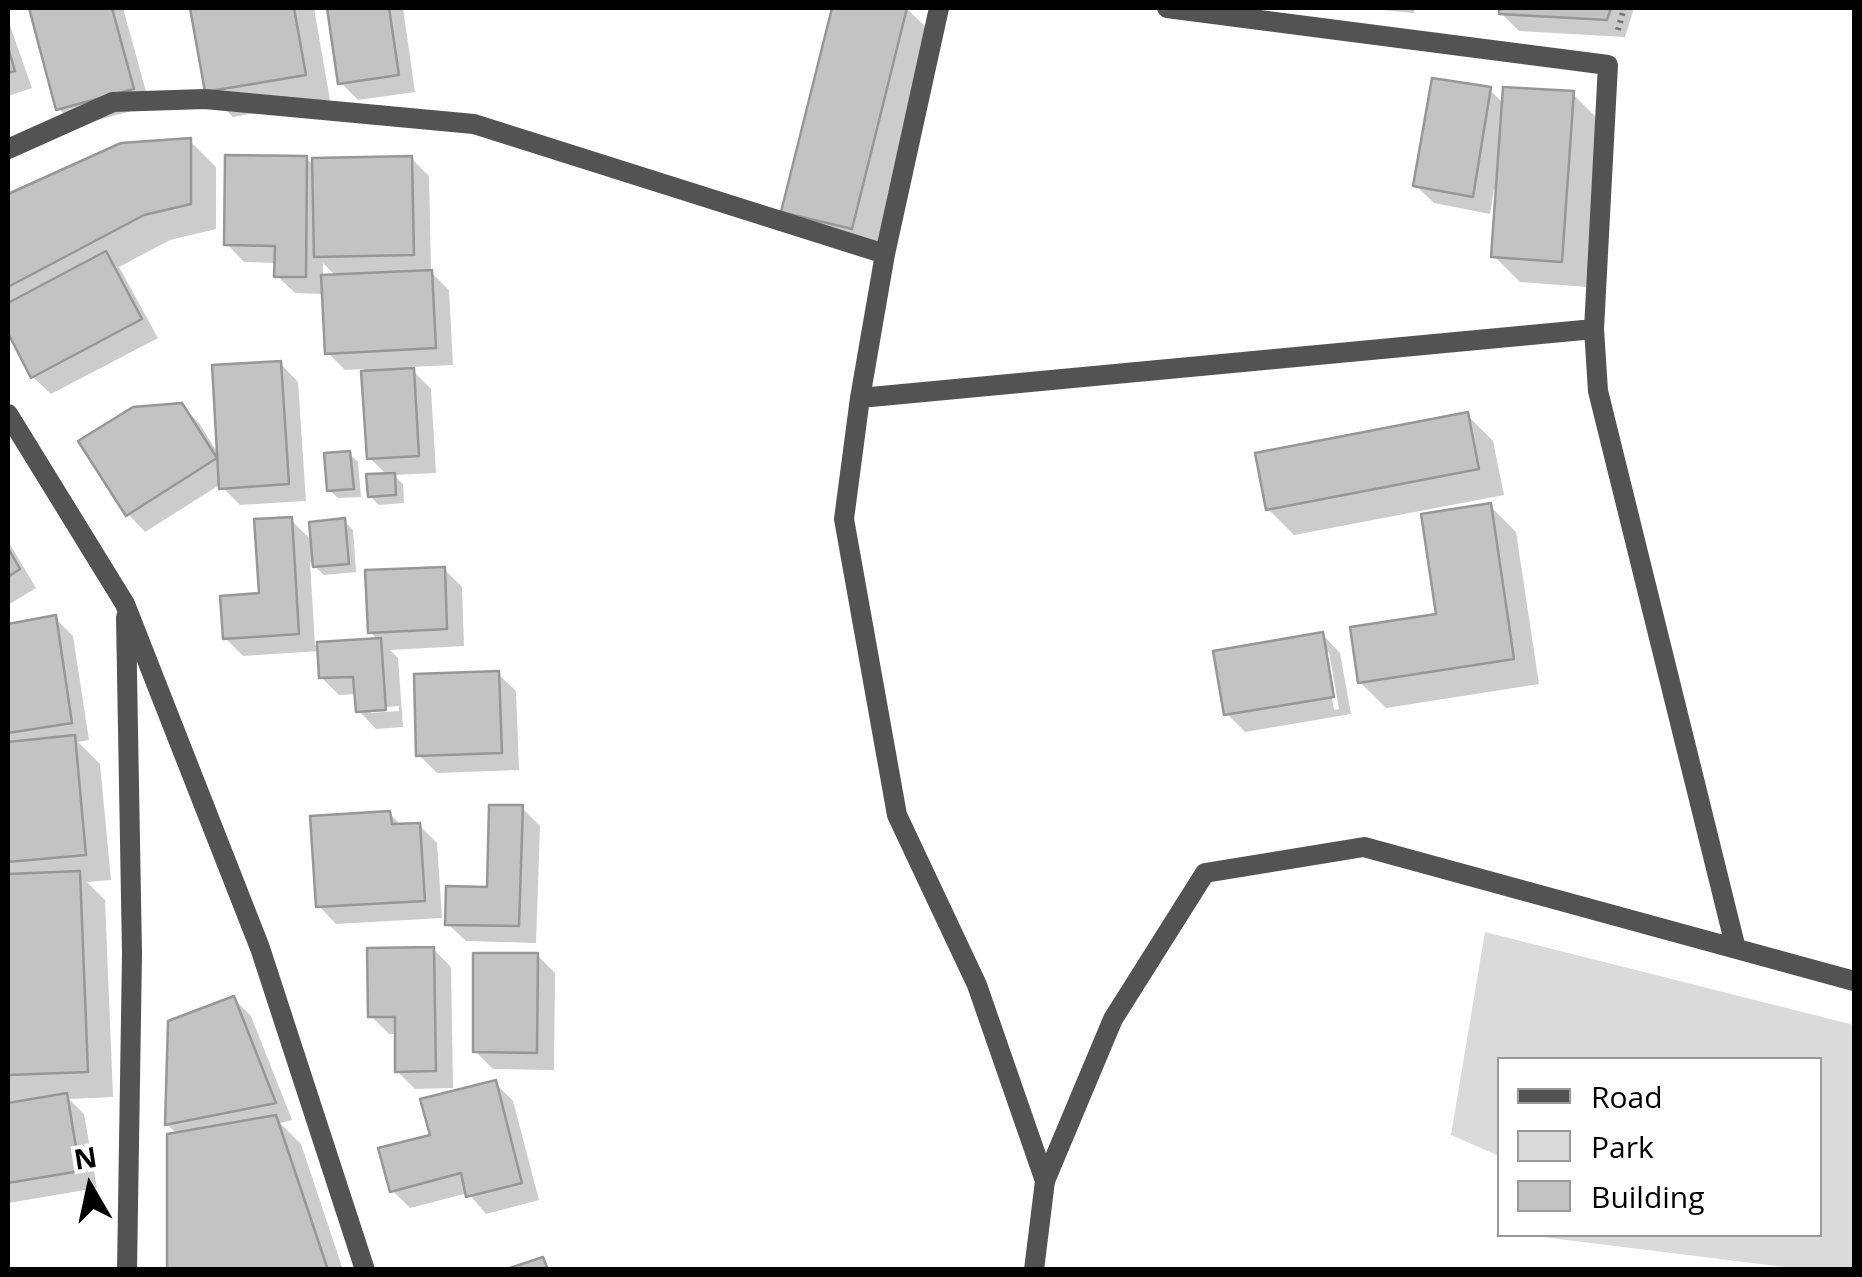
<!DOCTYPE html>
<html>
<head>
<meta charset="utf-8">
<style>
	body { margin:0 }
	#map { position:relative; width:1862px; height:1277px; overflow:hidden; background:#fff; font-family:"Open Sans",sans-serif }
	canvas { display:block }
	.frame { position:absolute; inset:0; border:10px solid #000; pointer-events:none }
	.legend { position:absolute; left:1497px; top:1057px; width:325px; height:180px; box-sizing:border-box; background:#fff; border:2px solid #999; margin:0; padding:12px 18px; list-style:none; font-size:30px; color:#000 }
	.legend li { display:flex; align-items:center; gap:20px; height:50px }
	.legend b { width:50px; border:2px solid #999 }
	.north { position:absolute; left:40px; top:1137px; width:100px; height:100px; -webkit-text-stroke:8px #fff; paint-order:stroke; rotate:351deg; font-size:28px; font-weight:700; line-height:40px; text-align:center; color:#000 }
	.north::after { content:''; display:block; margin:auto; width:35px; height:45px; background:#000; clip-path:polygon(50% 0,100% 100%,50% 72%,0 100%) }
</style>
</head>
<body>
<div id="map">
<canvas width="1862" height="1277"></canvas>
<div class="frame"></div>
<ul class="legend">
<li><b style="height:12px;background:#535353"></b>Road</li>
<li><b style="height:28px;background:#dadada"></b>Park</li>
<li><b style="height:28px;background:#c3c3c3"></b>Building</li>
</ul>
<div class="north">N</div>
</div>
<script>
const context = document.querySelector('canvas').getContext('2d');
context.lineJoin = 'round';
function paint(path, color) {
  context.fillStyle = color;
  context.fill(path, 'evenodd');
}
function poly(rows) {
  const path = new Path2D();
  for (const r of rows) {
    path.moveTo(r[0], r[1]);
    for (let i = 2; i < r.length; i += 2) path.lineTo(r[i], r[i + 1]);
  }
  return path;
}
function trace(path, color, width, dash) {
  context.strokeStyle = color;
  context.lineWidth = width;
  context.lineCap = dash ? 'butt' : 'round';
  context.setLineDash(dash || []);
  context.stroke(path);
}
const green = poly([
	[1485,932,1854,1025,1854,1269,1801,1269,1526,1235,1820,1234,1820,1060,1500,1060,1499,1156,1451,1135]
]);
const shadow = poly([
	[30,8,123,8,150,106,76,126,59,109],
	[192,8,314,8,330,100,233,117,207,91],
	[329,8,403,8,415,92,358,100,340,82],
	[834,8,906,8,932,33,878,253,784,211],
	[1361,8,1414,8,1414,13],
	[1502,8,1634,8,1625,37,1519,31,1501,13],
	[8,20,32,88,8,96],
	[1490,90,1504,104,1572,93,1598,119,1587,287,1520,282,1494,256,1498,190,1494,189,1490,214,1434,203,1416,186],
	[190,141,216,167,216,229,170,240,119,267,158,338,51,394,33,377,8,328,8,197,121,146],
	[306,158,315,167,411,158,429,176,431,272,449,290,453,365,409,367,431,389,436,473,394,475,403,484,404,503,379,505,370,496,388,476,370,458,364,369,345,370,327,352,325,294,295,293,277,276,277,263,244,262,227,244],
	[323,263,337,277,323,278],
	[281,364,298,382,306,501,240,505,222,487,221,484,145,532,128,514,181,405,199,423,220,457],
	[1467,415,1493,441,1504,495,1294,535,1268,509],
	[349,454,358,462,361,497,338,498,329,490],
	[1490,506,1516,532,1539,684,1386,708,1360,682,1439,617],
	[291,520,313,542,344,521,353,530,356,572,324,575,310,562,315,645,379,641,370,632,444,569,462,587,464,646,390,650,398,658,403,727,376,729,359,711,357,694,339,695,321,677,320,651,243,656,225,638,261,596],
	[399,706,399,711,371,713,371,708],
	[8,541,36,588,8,605],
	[55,618,73,636,89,740,78,742,100,764,111,880,87,882,105,900,113,1097,69,1099,84,1114,97,1188,8,1203,8,1105,16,1104,15,1101,8,1101,8,627],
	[1323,635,1340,653,1351,714,1245,732,1227,714],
	[1324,652,1329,652,1339,709,1334,710],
	[498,674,516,691,519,770,437,773,419,755],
	[522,808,540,826,536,943,466,941,448,924,489,890],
	[389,813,402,826,419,825,437,843,442,918,336,924,319,906],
	[433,949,451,967,453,1088,415,1089,397,1071,397,1034,389,1034,371,1016],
	[537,955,555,973,554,1070,493,1069,475,1051],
	[234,999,251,1016,292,1120,280,1123,301,1144,343,1270,169,1270,178,1135,167,1124],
	[495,1083,513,1101,539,1200,486,1214,468,1193,410,1208,392,1190,433,1136]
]);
const building = poly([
	[29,8,112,8,134,89,56,110,29,8],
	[190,8,294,8,306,75,205,92,190,8],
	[327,8,389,8,399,75,338,84,327,8],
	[832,8,907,8,852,229,781,212,832,8],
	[1499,8,1611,8,1607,20,1499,14,1499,8],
	[8,47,15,71,8,73,8,47],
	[1432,78,1491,87,1473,197,1413,186,1432,78],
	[1503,87,1574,91,1562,262,1491,257,1503,87],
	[191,138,191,204,144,215,8,287,8,194,121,143,191,138],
	[225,155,307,156,306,277,274,277,275,246,224,245,225,155],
	[412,156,414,255,314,257,312,158,412,156],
	[106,251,142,319,31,378,8,333,8,303,106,251],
	[432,270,436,348,325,354,321,275,432,270],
	[281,361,289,484,219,489,212,365,281,361],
	[414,368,419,456,367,459,361,371,414,368],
	[182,403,217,458,126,516,78,441,133,407,182,403],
	[1468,412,1479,469,1266,510,1255,453,1468,412],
	[350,451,354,489,327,491,324,453,350,451],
	[395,473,396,495,368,497,366,474,395,473],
	[1491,503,1514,659,1358,683,1350,627,1436,614,1421,514,1491,503],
	[292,517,299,634,223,639,220,596,259,593,254,519,292,517],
	[345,518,349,564,313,567,309,522,345,518],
	[8,548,20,569,8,577,8,548],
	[445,567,447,629,368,633,365,570,445,567],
	[56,615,72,723,8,733,8,624,56,615],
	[1323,632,1334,697,1224,715,1213,651,1323,632],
	[381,638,386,710,356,712,353,677,319,678,317,642,381,638],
	[499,671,502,753,416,756,414,674,499,671],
	[75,735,86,855,8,862,8,742,75,735],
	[489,805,523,805,519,926,445,925,446,886,487,887,489,805],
	[390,811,392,824,420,823,425,901,316,907,310,816,390,811],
	[80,871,88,1072,8,1075,8,874,80,871],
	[434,947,436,1071,395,1072,395,1017,368,1017,367,948,434,947],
	[473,953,538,953,537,1053,473,1052,473,953],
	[234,996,276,1103,165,1125,168,1021,234,996],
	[496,1080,522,1183,466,1197,461,1173,390,1192,378,1148,430,1135,420,1099,496,1080],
	[67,1093,80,1171,8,1183,8,1103,67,1093],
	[276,1115,328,1270,167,1270,167,1134,276,1115],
	[543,1257,548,1270,504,1270,543,1257]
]);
const path = poly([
	[1618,30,1624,8]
]);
const minor = poly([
	[939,8,885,254,860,398,844,519,897,815,977,985,1045,1181],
	[1167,8,1608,65,1594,329,1598,391,1736,949],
	[8,149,113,102,205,99,474,124,885,254],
	[860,398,1594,329],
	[8,414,125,604,260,948,365,1270],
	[126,617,132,954,127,1270],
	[1034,1270,1045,1181,1113,1019,1205,873,1364,847,1854,981]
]);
paint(green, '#dadada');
paint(shadow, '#0003');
paint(building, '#c3c3c3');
trace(building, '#979797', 2.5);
trace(path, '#757575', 6, [2.5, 5]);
trace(minor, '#535353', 20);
</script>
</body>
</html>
